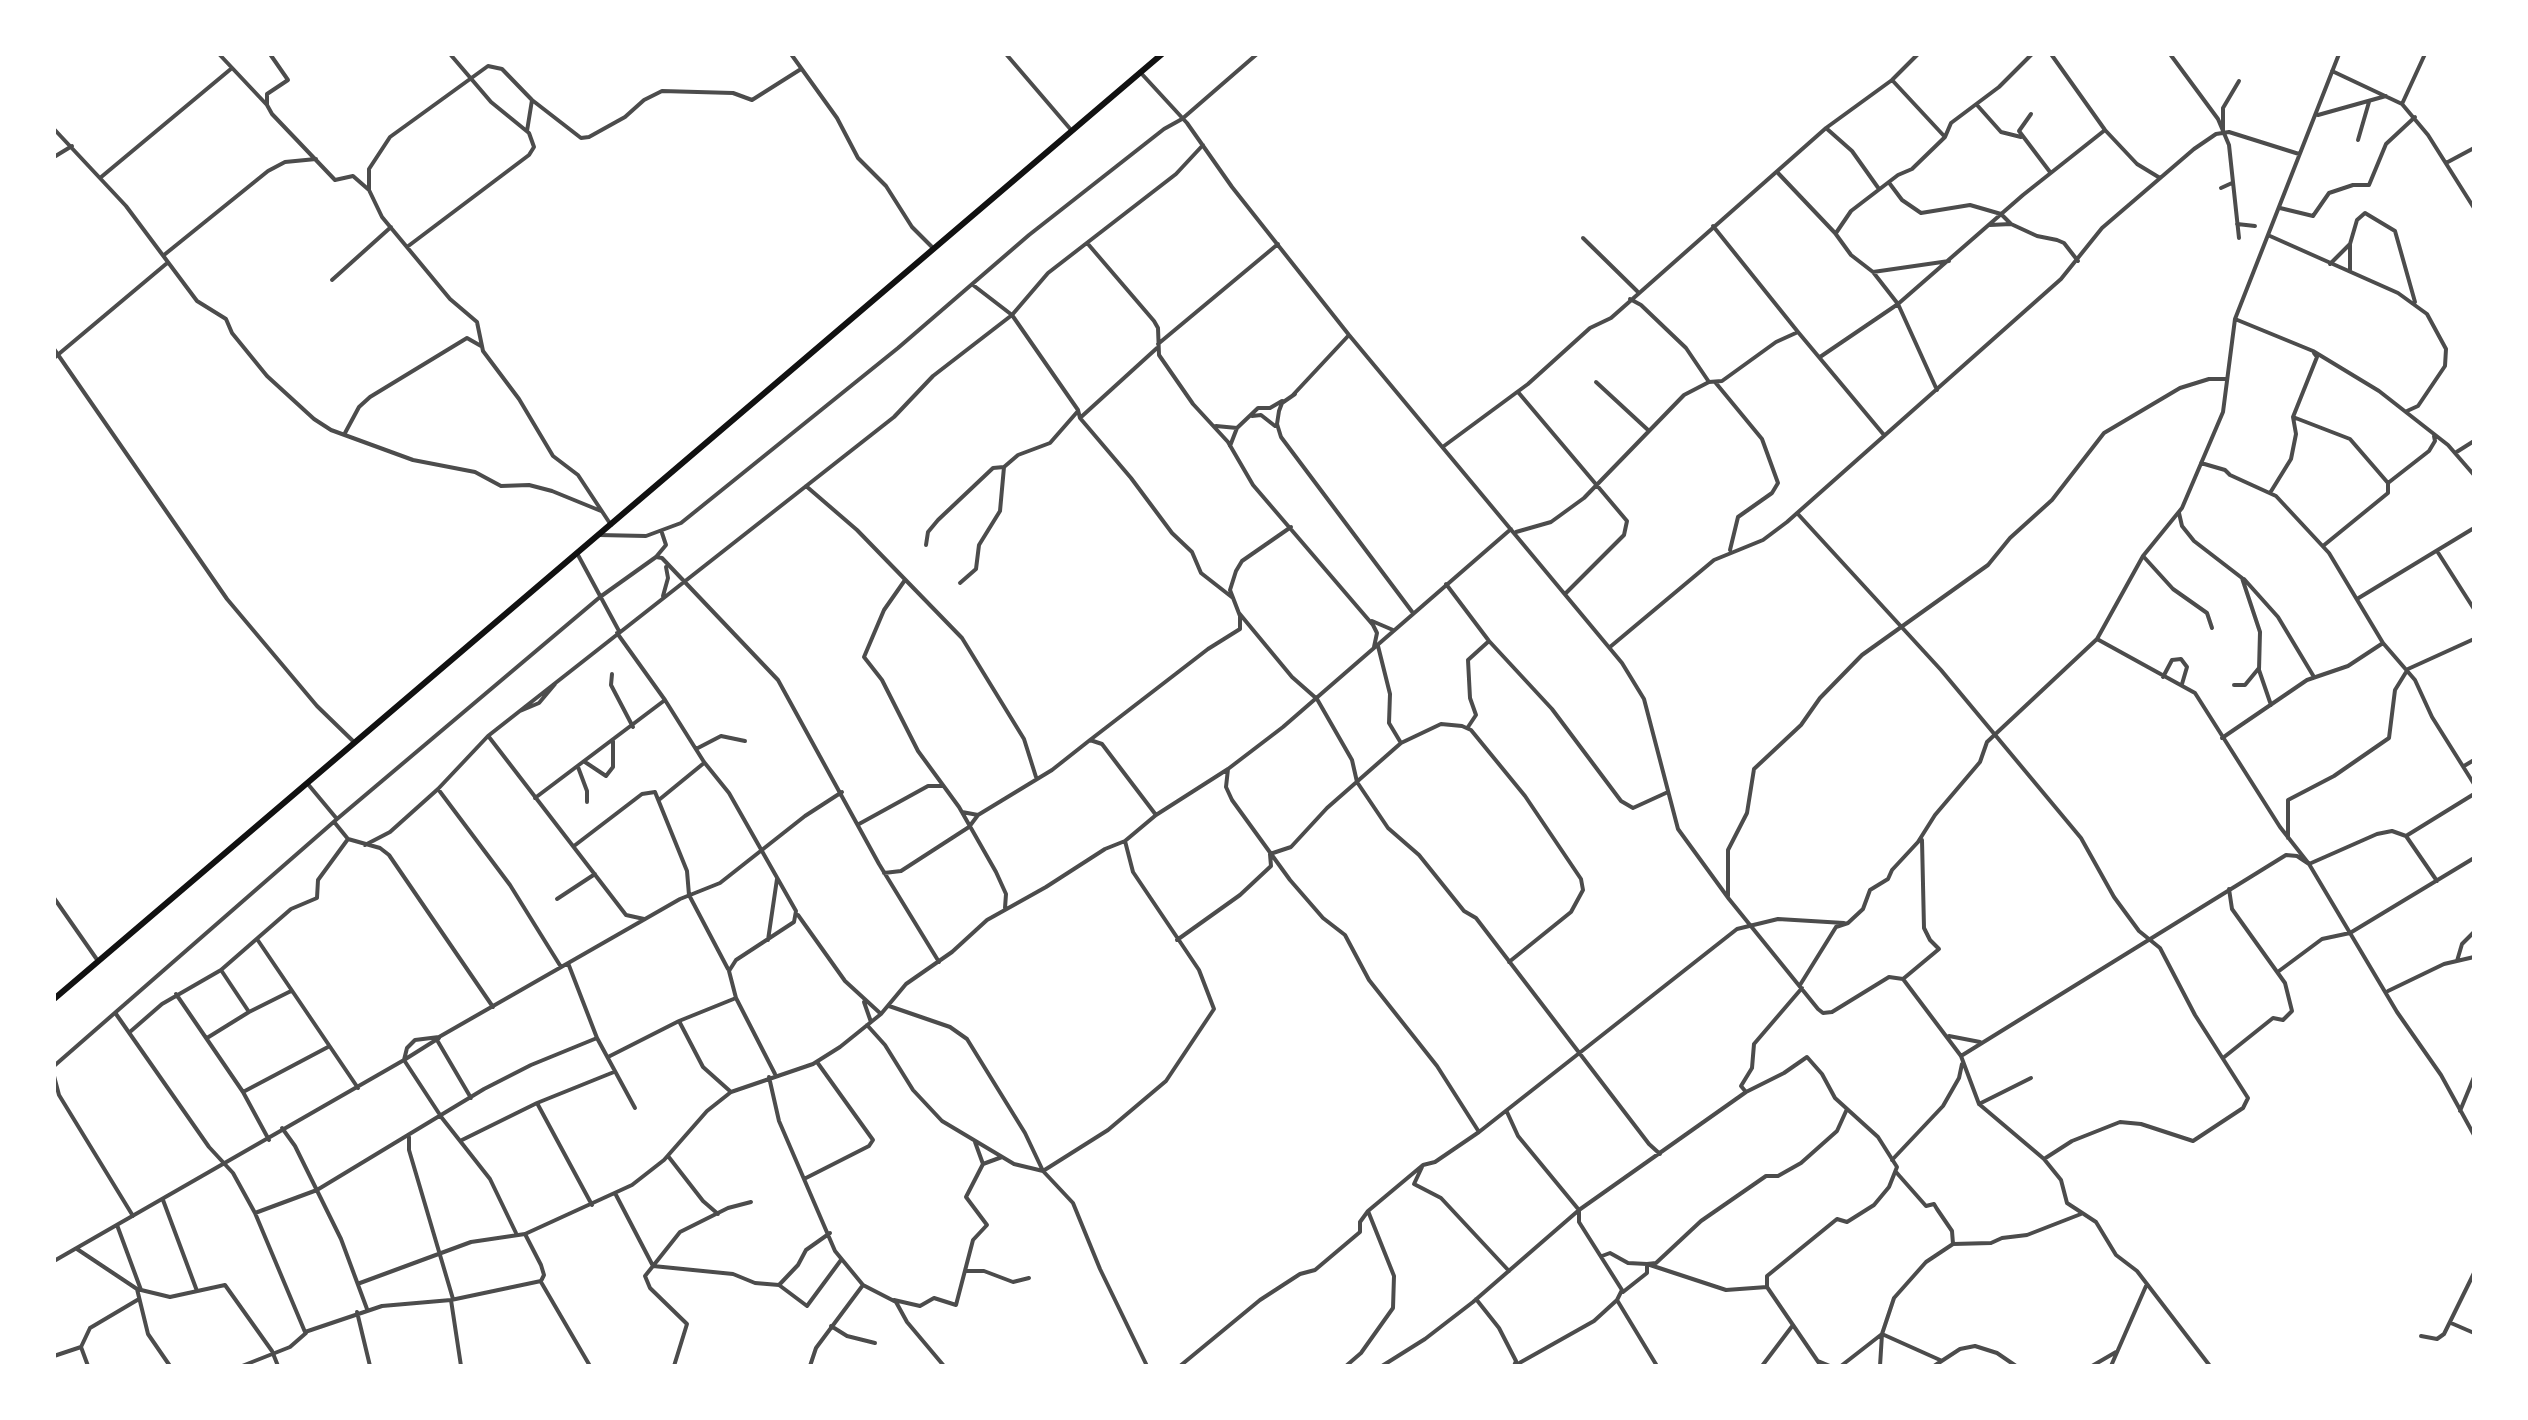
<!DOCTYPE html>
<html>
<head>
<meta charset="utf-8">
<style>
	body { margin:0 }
	#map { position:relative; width:2528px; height:1420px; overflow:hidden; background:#fff; font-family:Figtree,sans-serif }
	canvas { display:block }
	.frame { position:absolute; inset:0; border:56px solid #fff; pointer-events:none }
</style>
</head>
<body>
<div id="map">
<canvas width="2528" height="1420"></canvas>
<div class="frame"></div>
</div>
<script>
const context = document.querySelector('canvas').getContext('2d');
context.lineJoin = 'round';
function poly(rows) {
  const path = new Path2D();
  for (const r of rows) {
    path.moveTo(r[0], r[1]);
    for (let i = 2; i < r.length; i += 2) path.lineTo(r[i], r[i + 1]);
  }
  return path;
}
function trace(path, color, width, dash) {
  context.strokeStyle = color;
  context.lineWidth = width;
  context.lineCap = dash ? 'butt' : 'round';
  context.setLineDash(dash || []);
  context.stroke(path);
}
const minor = poly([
	[219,54,267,105],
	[270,54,288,80,267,94,267,105,272,114,335,180,353,176,369,190,382,217,450,299,477,322,483,351,519,399,553,456,578,475,611,525],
	[791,54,837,118,858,158,886,186,912,227,933,248],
	[1006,54,1072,131],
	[2051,54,2105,130,2137,164,2160,178],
	[2170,54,2218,119,2229,145,2239,238],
	[54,55,55,54],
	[2332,71,2402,104,2428,135,2474,208],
	[1140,72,1187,123,1232,187,1349,335,1622,663,1644,699,1678,829,1729,899,1818,1009,1823,1013,1832,1012,1889,977,1903,979,1961,1056,1979,1104,2044,1159,2061,1180,2067,1203,2096,1222,2116,1255,2137,1271,2210,1366],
	[1892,80,1945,137],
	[2402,104,2425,54],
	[1977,105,2001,132,2021,137],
	[2031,114,2019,131,2050,172],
	[2318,115,2386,96],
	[1826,128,1852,151,1879,189],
	[54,129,126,206,197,301,226,319,232,333,267,376,314,419,331,430,413,460,475,472,501,486,529,485,552,491,601,511],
	[2223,130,2223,108,2239,81],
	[527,131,532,100],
	[2358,140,2369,102],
	[54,157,72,146],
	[2446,163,2474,148],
	[1778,173,1835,233,1851,255,1873,272,1898,304,1937,390],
	[100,178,232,68],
	[1890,184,1902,200,1921,213,1970,205,2001,214,2011,224],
	[2221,188,2232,183],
	[369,190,369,169,390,137,488,66,502,69,532,100,581,138,589,137,625,117,644,100,662,91,733,93,752,100,801,69],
	[2280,208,2313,216,2329,193,2353,185,2369,185,2386,144,2415,117],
	[2237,224,2255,226],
	[1990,225,2011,224,2037,236,2057,240,2064,243,2078,261],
	[1713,226,1798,332],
	[1836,233,1851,211,1898,175,1912,169,1945,137,1951,123,1999,87,2032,54],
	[2270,236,2398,293,2427,314,2446,349,2445,366,2418,406,2407,411],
	[1583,238,1637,291],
	[1088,244,1154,321,1158,328,1159,355,1193,404,1228,442,1253,485,1373,625,1377,633,1374,647],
	[407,247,529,155,534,147,529,133,491,102,450,54],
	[164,255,268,171,285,162,316,159],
	[2330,264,2350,244,2357,220,2365,213,2395,231,2415,302],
	[2350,270,2350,244],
	[1873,272,1949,261],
	[332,280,391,227],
	[973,285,1012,315,1078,410,1080,418,1131,478,1172,533,1192,552,1201,573,1233,598],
	[1630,299,1641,305,1686,348,1709,382],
	[2235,319,2313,351,2379,391,2448,445,2474,475],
	[1158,344,1278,244],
	[54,349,227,599,317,706,354,742],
	[1820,357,1898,304,2023,195,2105,130],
	[54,358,166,264],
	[1596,382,1648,430],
	[1715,382,1762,439,1778,483,1772,493,1738,517,1730,550],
	[1518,392,1627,521,1624,535,1566,593],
	[1295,394,1282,403,1279,411,1277,424,1281,437,1413,613],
	[1293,395,1349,335],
	[1252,416,1261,415,1275,426],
	[2293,417,2350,439,2388,483],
	[1080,418,1157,348],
	[1216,426,1237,428],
	[345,433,359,407,370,397,467,338,481,346],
	[1230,446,1237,428,1258,408,1270,408,1282,401],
	[1444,446,1528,384,1590,328,1611,318,1826,128,1892,80,1918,54],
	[2455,453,2474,441],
	[2201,463,2225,470,2230,475,2276,496,2329,553,2383,643,2415,680,2432,717,2474,784],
	[806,486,857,530,962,638,1024,739,1036,777],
	[2270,493,2291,459,2296,434,2293,417,2317,357,2314,353],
	[1797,513,1941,670,2081,838,2114,897,2139,931,2160,948,2195,1015,2248,1098,2243,1108,2193,1141,2141,1124,2120,1122,2072,1141,2044,1159],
	[2179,513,2182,526,2194,541,2242,578,2260,632,2259,670,2271,705],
	[1516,532,1551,522,1584,498,1684,395,1709,382,1722,381,1776,342,1798,332,1884,435],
	[599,535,646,536,681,523,898,348,1029,235,1164,129,1182,119,1257,54],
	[926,545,928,532,938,520,993,468,1004,467],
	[2323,546,2388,493,2388,483,2429,451,2435,441,2434,436],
	[2437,551,2474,609],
	[578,555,619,631],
	[2143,556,2173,589,2207,613,2212,628],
	[656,557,662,558,778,680,879,864,939,962],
	[2244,579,2278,617,2314,677],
	[905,580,884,610,864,657,882,680,918,751,959,807,996,872,1006,894,1005,908],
	[960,583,976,569,979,545,1000,511,1004,467,1018,455,1050,443,1078,411],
	[1446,584,1489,641,1552,709,1621,801,1633,808,1668,792],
	[663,596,668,578,666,567],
	[2357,599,2474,528],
	[1239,613,1292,677,1317,699,1352,760,1357,782,1388,828,1419,855,1464,911,1476,918,1649,1144,1660,1154],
	[1372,621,1393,630],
	[617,633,665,700,704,762,729,793,796,911,794,922,736,960,729,971,736,998,775,1074],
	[2097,639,2195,693,2280,827,2309,864,2397,1012,2441,1075,2474,1135],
	[1378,646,1390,694,1389,723,1401,743],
	[1610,647,1714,560,1763,540,1787,522,2061,279,2102,228,2194,149,2216,134,2229,132,2299,154],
	[612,674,611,685,633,727],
	[2163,677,2172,660,2181,659,2187,667,2182,684],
	[2234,685,2245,685,2259,668],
	[520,711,539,703,555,684],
	[1468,727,1476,715,1470,698,1468,660,1489,641],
	[489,737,626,915,644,919],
	[2222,738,2307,680,2348,666,2383,643],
	[1090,740,1208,649,1240,629,1240,616,1230,590,1236,571,1242,561,1291,527],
	[696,749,721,736,745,741],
	[585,762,606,776,613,767,613,741],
	[2464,766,2474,760],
	[578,767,587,791,587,802],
	[1228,769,1226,787,1232,800,1290,880,1323,918,1345,935,1369,980,1437,1066,1479,1132],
	[307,783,337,819],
	[438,789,510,885,561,967],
	[535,798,665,700],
	[660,799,704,763],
	[962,812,978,815,1052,770,1090,740,1102,744,1156,815],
	[335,823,348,839,380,848,389,855,493,1007],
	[859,824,928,786,942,786],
	[2406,836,2474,794],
	[2288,838,2288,800,2334,776,2389,738,2395,690,2408,669,2474,639],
	[365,845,390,832,438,789,488,736,894,417,933,376,1012,315,1048,273,1176,174,1203,145],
	[574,846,642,794,655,792,687,871,689,895,728,969],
	[884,873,901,871,969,827,978,815],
	[1728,896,1728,850,1747,813,1754,769,1801,725,1820,698,1862,655,1988,565,2010,538,2052,500,2104,433,2180,388,2209,379,2226,379],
	[54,898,98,961],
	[557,899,595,874],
	[798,915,845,981,881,1014],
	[257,939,358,1088],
	[768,940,777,879],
	[1177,940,1240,895,1271,866,1270,854,1291,847,1327,808,1401,743,1441,724,1462,726,1471,730,1525,796,1581,879,1583,890,1571,912,1509,962],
	[2457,961,2462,944,2474,932],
	[568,963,597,1038,635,1108],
	[221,970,249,1012],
	[2279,971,2322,939,2350,933,2474,858],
	[1903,979,1939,949,1930,940,1924,928,1922,840],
	[1800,985,1836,927,1848,923,1863,909,1870,890,1888,879,1892,870,1918,842,1935,815,1980,762,1987,742,2097,639,2143,556,2182,508,2223,412,2235,319,2339,54],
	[2388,991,2444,964,2474,957],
	[176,994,243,1092,269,1140],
	[864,1002,871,1022],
	[889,1006,950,1027,967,1039,1025,1133,1043,1171,1073,1203,1100,1269,1147,1366],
	[116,1014,209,1147,233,1173,255,1213,305,1332,382,1306,451,1300,541,1281,544,1275,541,1265,525,1234,632,1185,664,1160,707,1111,731,1092,813,1064,840,1047,881,1014,906,984,952,952,987,920,1046,887,1105,849,1125,841,1156,815,1228,769,1283,727,1511,529],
	[679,1021,703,1067,731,1092],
	[867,1025,885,1045,913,1090,942,1121,1014,1164,1043,1171,1108,1130,1166,1081,1214,1009,1199,970,1133,872,1125,841],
	[131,1031,162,1004,221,970,291,909,317,898,318,880,348,839],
	[1949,1036,1980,1042],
	[207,1038,249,1012,291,991],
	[439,1038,404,1060,442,1118,490,1179,516,1233],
	[437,1040,471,1098],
	[1961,1056,2286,855,2297,856,2309,864,2377,834,2392,831,2406,836,2437,881],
	[608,1057,679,1021,736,998],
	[2223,1058,2273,1018,2283,1020,2292,1011,2285,983,2232,909,2229,889],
	[54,1066,337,819,600,597,656,557,666,545,662,533],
	[54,1076,59,1095,133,1216],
	[769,1077,779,1121,835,1251,863,1285,896,1302,907,1322,944,1366],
	[243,1092,328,1047],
	[1746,1092,1741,1086,1752,1068,1754,1044,1802,988],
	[537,1103,592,1205],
	[1979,1104,2031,1078],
	[2460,1111,2474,1077],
	[1507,1112,1518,1136,1579,1210,1579,1222,1622,1290,1617,1300,1594,1321,1514,1366],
	[282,1128,295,1146,341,1239,367,1309],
	[409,1137,409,1150,453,1299],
	[462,1140,537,1103,614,1072],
	[668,1156,703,1201,718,1214],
	[1892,1160,1943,1106,1959,1078,1962,1064],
	[983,1164,1002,1157],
	[1422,1167,1414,1184,1441,1198,1509,1271],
	[804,1179,869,1146,873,1140,817,1062],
	[616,1195,653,1266,645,1276,650,1288,687,1324,674,1366],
	[163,1200,197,1291],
	[255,1213,317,1190,484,1089,531,1065,597,1038],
	[117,1225,141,1290],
	[1953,1244,1991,1243,2002,1238,2027,1235,2081,1214],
	[77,1249,137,1289,170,1297,225,1285,272,1351,278,1366],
	[1602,1256,1610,1253,1628,1263,1647,1264,1726,1290,1767,1287],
	[54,1261,404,1060,407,1048,415,1040,439,1037,680,899,720,883,805,816,842,792],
	[653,1266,733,1274,755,1283,779,1285,798,1265,806,1250,830,1233],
	[653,1266,680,1232,728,1208,751,1202],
	[966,1271,984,1271,1013,1282,1029,1278],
	[541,1282,590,1366],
	[360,1283,471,1242,525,1234],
	[779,1285,807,1306,841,1260],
	[137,1289,148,1334,170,1366],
	[1623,1292,1647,1273,1647,1264,1656,1263,1701,1221,1766,1176,1778,1176,1801,1163,1837,1131,1847,1109],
	[1476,1299,1499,1328,1516,1361,1514,1366],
	[451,1300,461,1366],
	[894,1300,920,1306,934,1298,956,1305,973,1240,987,1225,966,1197,983,1164,975,1142],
	[1617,1300,1657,1366],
	[357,1312,370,1366],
	[2451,1323,2474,1333],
	[831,1326,847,1336,875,1343],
	[2421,1336,2437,1339,2444,1334,2474,1273],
	[54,1356,81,1347],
	[1818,1361,1830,1366],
	[88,1366,81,1347,90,1328,139,1299],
	[242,1366,290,1347,306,1333],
	[810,1366,816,1348,863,1285],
	[1180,1366,1260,1300,1300,1274,1315,1270,1360,1232,1360,1222,1368,1211,1423,1165,1435,1162,1479,1132,1737,929,1778,919,1844,923],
	[1346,1366,1361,1353,1393,1308,1394,1276,1368,1211],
	[1382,1366,1425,1339,1473,1302,1579,1210,1746,1092,1784,1073,1807,1057,1822,1074,1835,1098,1878,1137,1897,1167,1889,1187,1874,1205,1847,1222,1837,1219,1767,1276,1767,1287,1821,1366],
	[1762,1366,1793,1325],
	[1841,1366,1882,1334,1894,1298,1926,1262,1953,1244,1952,1231,1937,1209,1934,1204,1926,1206,1896,1172],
	[1880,1366,1882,1334,1940,1360],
	[1934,1366,1960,1349,1975,1346,1997,1353,2016,1366],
	[2092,1366,2116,1352],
	[2111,1366,2146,1286]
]);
const trunk = poly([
	[54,999,1162,54]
]);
trace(minor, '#4c4c4c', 4);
trace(trunk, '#111', 6);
</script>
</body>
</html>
